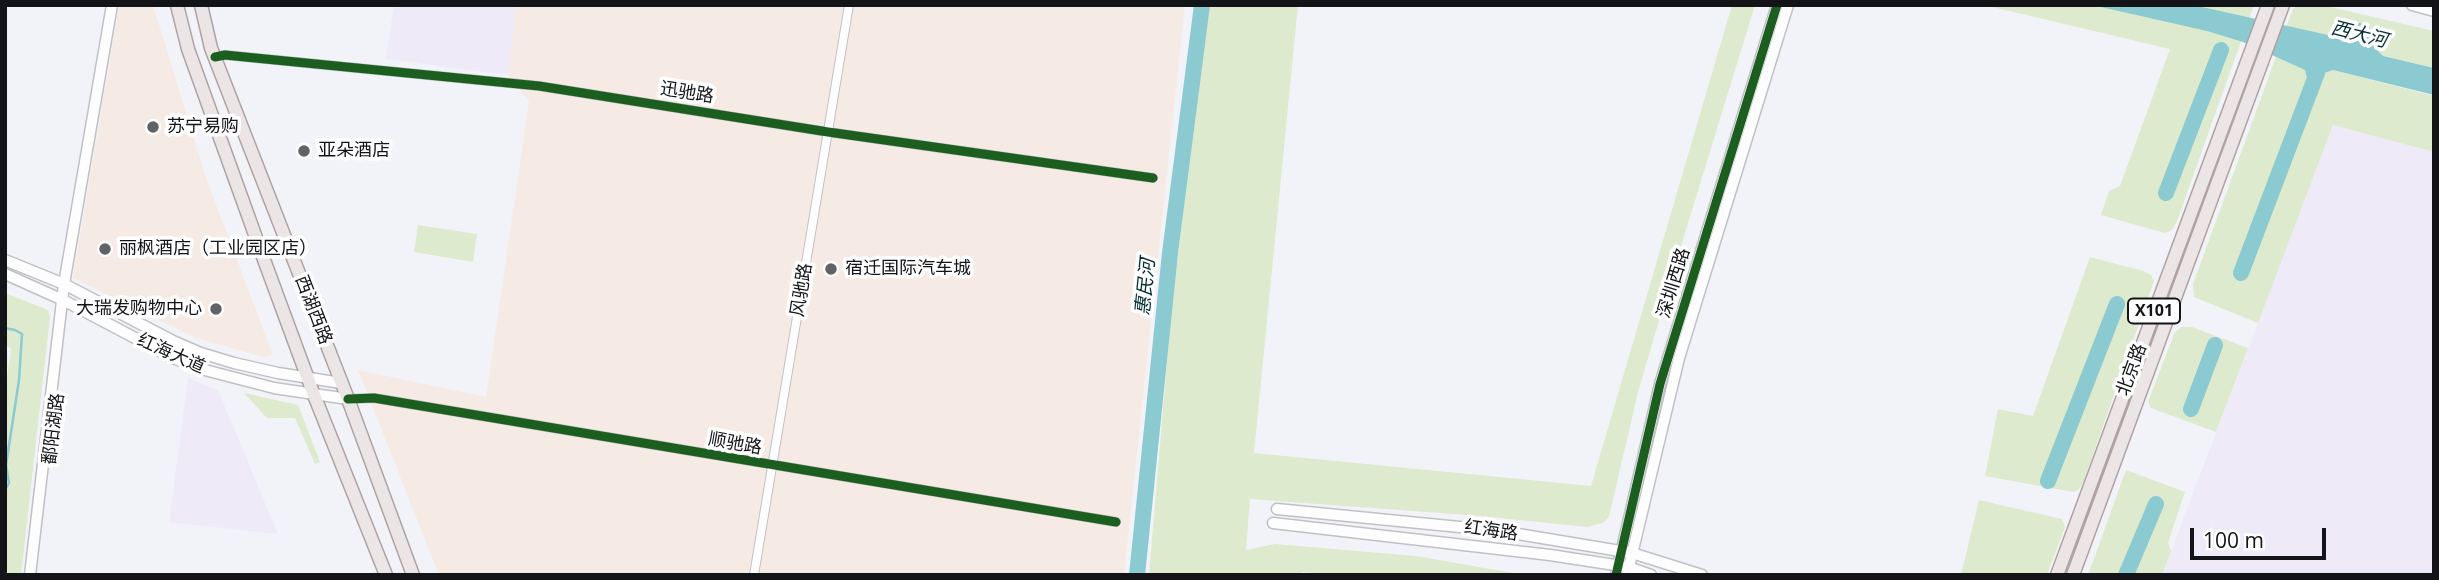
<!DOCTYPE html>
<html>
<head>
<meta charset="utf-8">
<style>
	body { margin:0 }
	#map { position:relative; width:2439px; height:580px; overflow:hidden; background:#f2f3f8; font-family:"Open Sans",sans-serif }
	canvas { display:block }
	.frame { position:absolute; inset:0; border:7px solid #131418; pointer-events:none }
	.scale { position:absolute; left:2190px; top:528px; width:136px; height:32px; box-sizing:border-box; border:4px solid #131418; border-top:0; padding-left:9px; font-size:21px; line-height:24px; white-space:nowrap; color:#131418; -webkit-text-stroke:5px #fff; paint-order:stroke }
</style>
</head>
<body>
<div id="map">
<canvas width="2439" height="580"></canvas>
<div class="frame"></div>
<div class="scale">100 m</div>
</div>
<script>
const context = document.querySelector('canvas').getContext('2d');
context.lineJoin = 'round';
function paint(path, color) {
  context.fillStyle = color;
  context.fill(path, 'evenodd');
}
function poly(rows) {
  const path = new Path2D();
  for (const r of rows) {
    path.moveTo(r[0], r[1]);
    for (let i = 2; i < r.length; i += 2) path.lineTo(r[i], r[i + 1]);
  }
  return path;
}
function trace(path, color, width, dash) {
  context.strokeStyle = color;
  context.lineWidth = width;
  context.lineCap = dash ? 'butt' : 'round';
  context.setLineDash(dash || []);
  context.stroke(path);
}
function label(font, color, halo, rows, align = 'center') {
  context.font = font + ' "Open Sans","Noto Sans SC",sans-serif';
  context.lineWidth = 7;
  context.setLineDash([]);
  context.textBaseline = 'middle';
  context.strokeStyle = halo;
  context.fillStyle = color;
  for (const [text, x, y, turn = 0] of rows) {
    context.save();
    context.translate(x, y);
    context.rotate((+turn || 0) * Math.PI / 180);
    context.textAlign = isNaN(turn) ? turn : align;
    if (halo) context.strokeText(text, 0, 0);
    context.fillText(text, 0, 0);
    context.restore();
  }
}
const commercial = poly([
	[119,5,153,5,206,178,273,355,264,357,196,338,73,278],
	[516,5,1185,5,1124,575,439,575,358,370,486,397,529,101,508,75]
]);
const industrial = poly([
	[394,5,516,5,508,75,386,59],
	[2333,125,2434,152,2434,575,2162,575],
	[188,378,218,390,278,534,169,522]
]);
const green = poly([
	[1209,5,1298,5,1254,453,1591,486,1732,5,1755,5,1681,246,1638,392,1611,508,1609,517,1603,523,1587,527,1481,516,1250,499,1246,550,1275,544,1416,556,1524,575,1339,575,1303,572,1294,575,1149,575,1172,303],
	[1984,5,2254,5,2177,221,2172,230,2165,233,2101,215,2109,191,2120,186,2170,49],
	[2299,5,2322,5,2434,31,2434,68,2383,56,2370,43,2370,25,2359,23,2347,34,2337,37,2286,27,2293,9],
	[2276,57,2306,70,2310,90,2313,92,2319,75,2333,70,2434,96,2434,152,2333,125,2258,323,2194,297,2193,284],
	[418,225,477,234,473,262,414,252],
	[2090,257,2143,271,2151,275,2154,281,2083,483,2078,490,2073,492,1985,476,1998,409,2033,416],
	[5,293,48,310,50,317,21,575,5,575,5,392,11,348,5,345],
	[2182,327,2192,327,2248,348,2216,432,2151,408,2148,402,2175,332],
	[244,393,298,405,320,462,315,464,295,418,267,418],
	[2126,470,2185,492,2168,543,2171,551,2162,575,2088,575],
	[1979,500,2062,519,2065,527,2047,575,1961,575]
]);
const water = poly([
	[2092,5,2193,5,2337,37,2347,34,2359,23,2370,25,2370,43,2383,56,2434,68,2434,95,2333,70,2319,75,2313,92,2310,90,2305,70,2243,42,2207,31]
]);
const stream = poly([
	[5,328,15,330,22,334,19,380,6,465,9,483,5,490]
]);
const river = poly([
	[2166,193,2221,50],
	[2241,273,2317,73],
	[2191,409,2215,345],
	[2048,481,2117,304],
	[1137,575,1170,253,1202,5],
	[2126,575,2156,504]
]);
const street = poly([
	[215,57,225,55,539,86,828,132,1153,178],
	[348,399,374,398,1116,522],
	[754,575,849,5]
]);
const secondary = poly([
	[2412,5,2434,11],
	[5,260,64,284,173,341,201,353,234,363,278,373,341,383],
	[5,274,63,300,173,358,201,369,274,388,348,399],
	[1277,509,1500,531,1632,553,1702,575],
	[1273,523,1550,555,1628,567,1651,575],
	[30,575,64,284,112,5],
	[1616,575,1660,384,1777,5],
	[1627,575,1679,358,1788,5]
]);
const primary = poly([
	[177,5,188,49,263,257,314,395,386,575],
	[201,5,211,48,348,399,413,575],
	[2057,575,2268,5],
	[2073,575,2283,5]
]);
const cycleway = poly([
	[215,57,225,55,539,86,828,132,1153,178],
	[348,399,374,398,1116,522],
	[1616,575,1660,384,1777,5]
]);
const markers = [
	[153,127,7,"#616266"],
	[304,151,7,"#616266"],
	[105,249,7,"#616266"],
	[831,269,7,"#616266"],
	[216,309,7,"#616266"]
];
const shields = [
	[2154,311,52]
];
const shieldNames = [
	["X101",2154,311]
];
const streetNames = [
	["迅驰路",687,93,9],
	["深圳西路",1674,283,-73],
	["风驰路",802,290,-81],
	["西湖西路",313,310,69],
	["红海大道",171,354,24],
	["北京路",2132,370,-70],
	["鄱阳湖路",54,429,-83],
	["顺驰路",735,444,10],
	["红海路",1491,531,8]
];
const poiNames = [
	["苏宁易购",167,127],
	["亚朵酒店",318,151],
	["丽枫酒店（工业园区店）",119,249],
	["宿迁国际汽车城",845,269],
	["大瑞发购物中心",202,309,"right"]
];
const waterNames = [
	["西大河",2359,35,14],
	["惠民河",1146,287,-84]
];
paint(commercial, '#f6eae5');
paint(industrial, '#eeeaf8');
paint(green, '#ddeacd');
paint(water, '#8acad0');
trace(stream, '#8acad0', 2.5);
trace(river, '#8acad0', 16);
trace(street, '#c0c1c5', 10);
trace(secondary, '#c0c1c5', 13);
trace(primary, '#aea2a3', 15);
trace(street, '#fdfdfe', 8);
trace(secondary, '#fdfdfe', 10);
trace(primary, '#ece5e5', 12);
trace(cycleway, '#1b5e20', 9);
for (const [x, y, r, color] of markers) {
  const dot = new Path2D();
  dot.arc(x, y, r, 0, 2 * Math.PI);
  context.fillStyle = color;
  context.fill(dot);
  trace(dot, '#fff', 2.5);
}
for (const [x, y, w] of shields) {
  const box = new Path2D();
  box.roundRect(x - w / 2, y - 12.5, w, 25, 5);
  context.fillStyle = '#fff';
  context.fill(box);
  trace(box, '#131418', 2);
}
label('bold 16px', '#131418', null, shieldNames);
label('18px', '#131418', '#fff', streetNames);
label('18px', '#131418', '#fff', poiNames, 'left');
label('italic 19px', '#023033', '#fff', waterNames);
</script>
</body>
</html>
